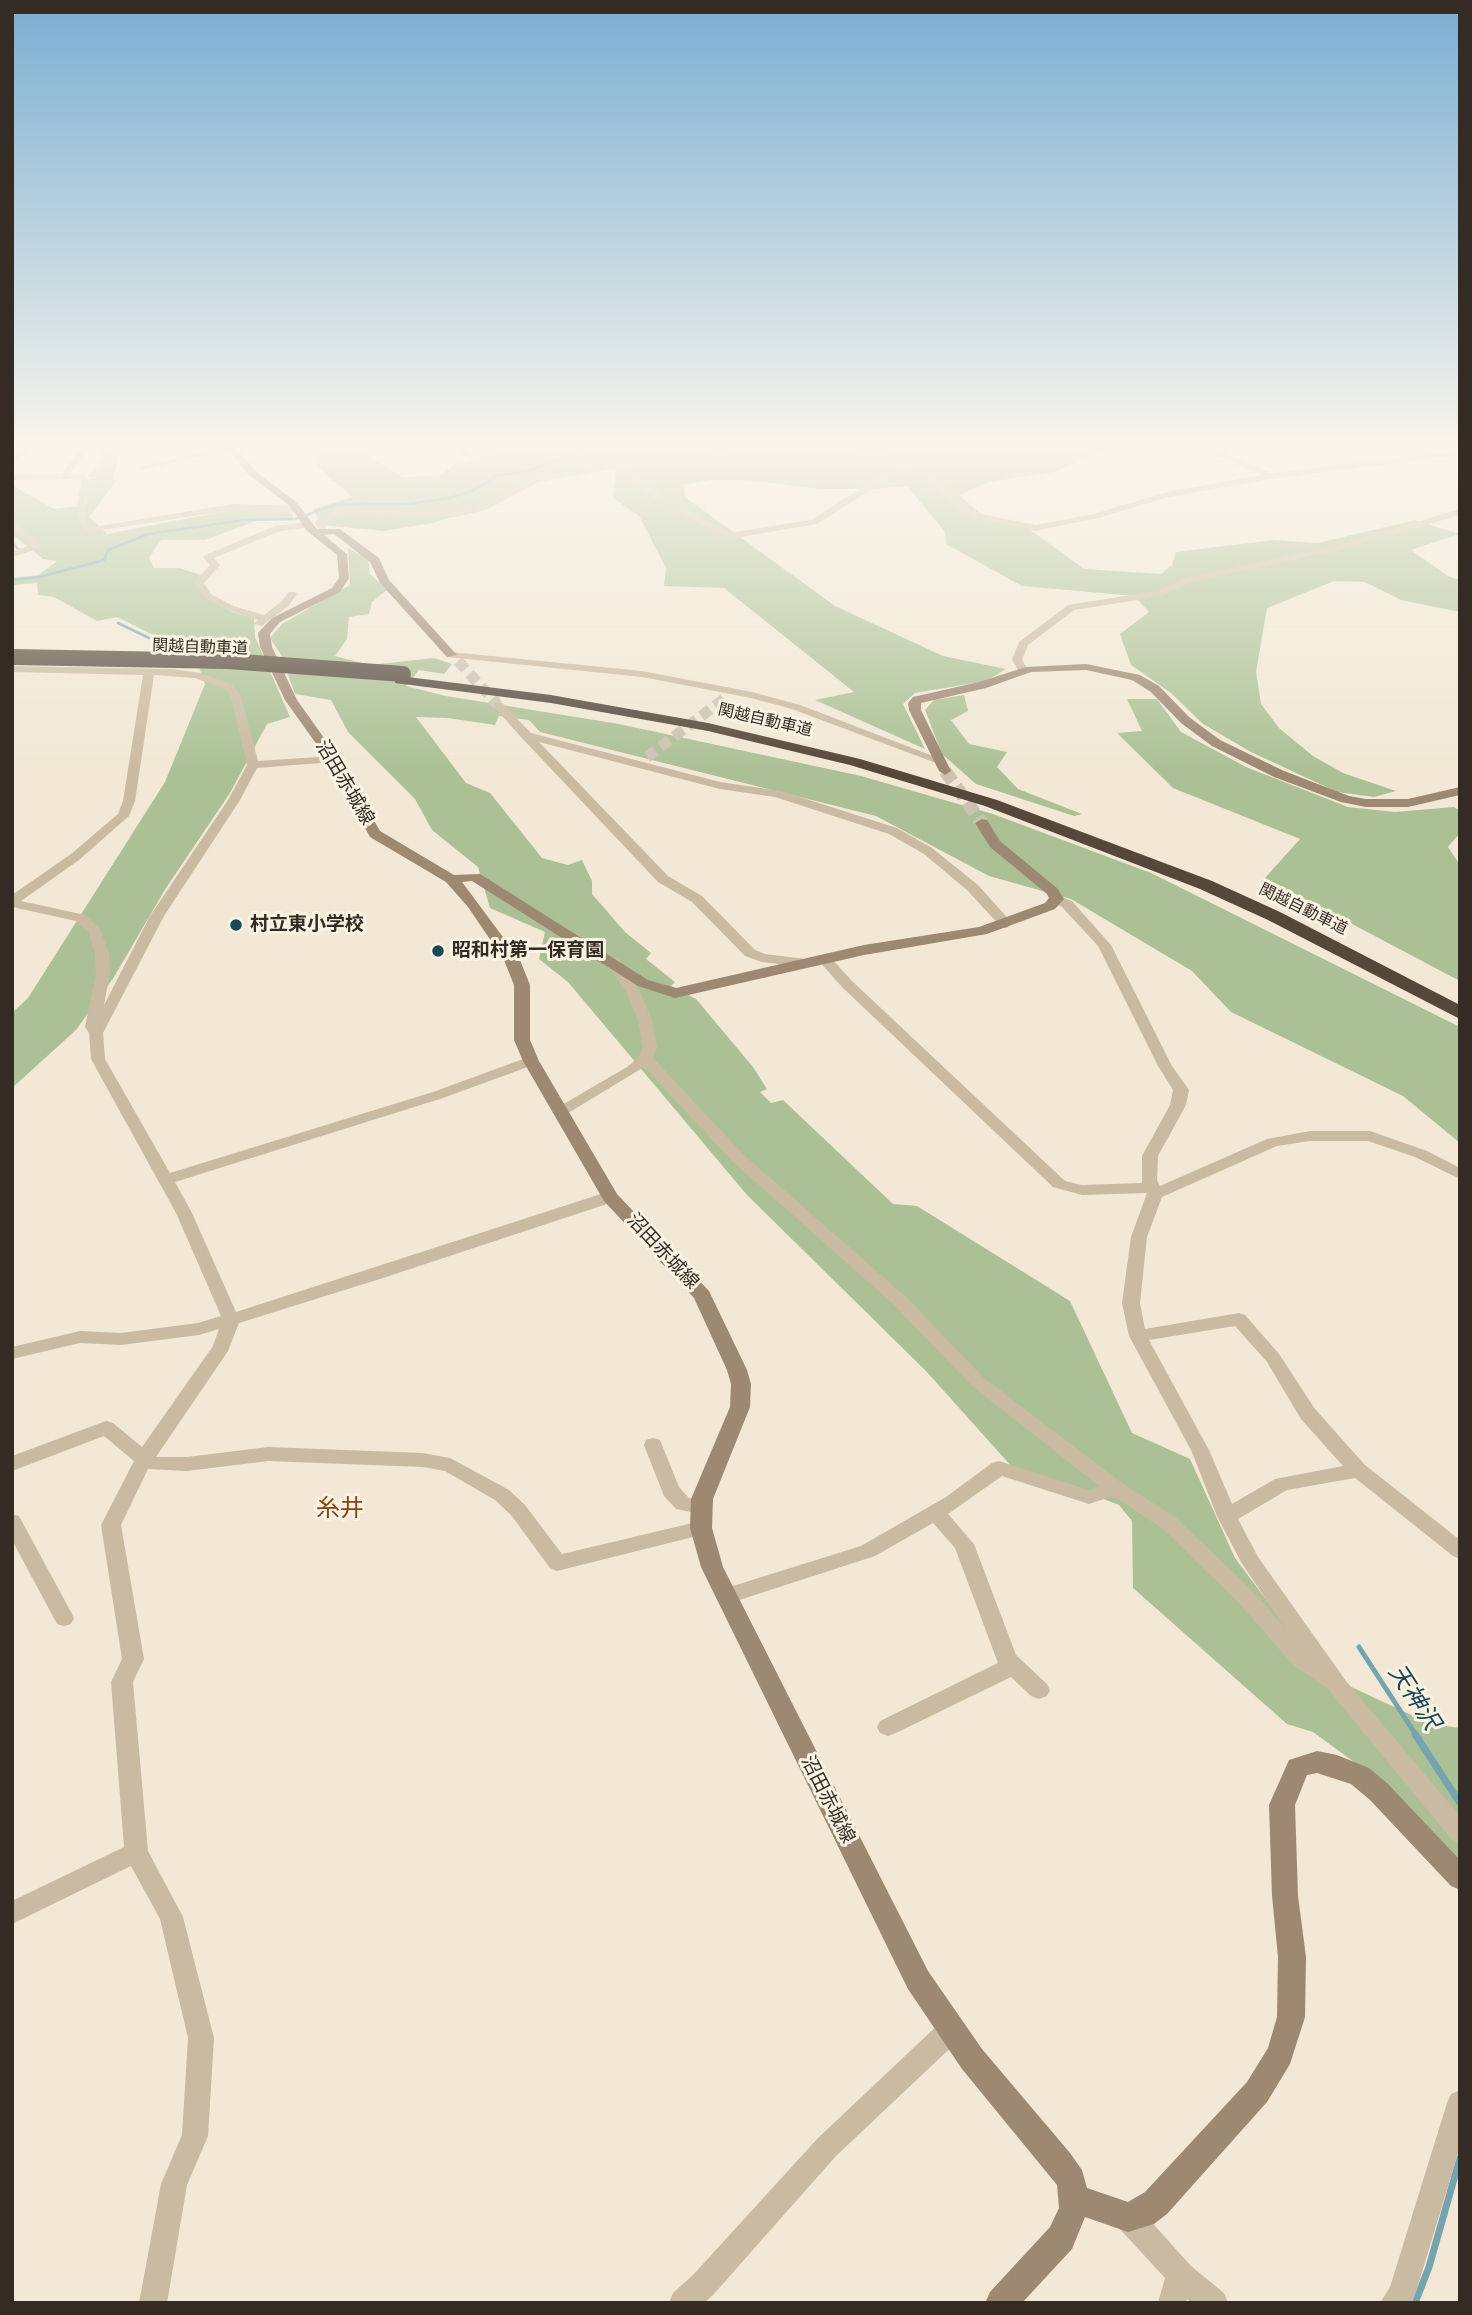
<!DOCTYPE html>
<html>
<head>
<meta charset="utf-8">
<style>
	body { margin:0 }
	#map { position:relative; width:1472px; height:2315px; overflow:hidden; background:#f2e8d5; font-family:"Roboto Condensed",sans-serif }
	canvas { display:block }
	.frame { position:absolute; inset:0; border:14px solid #342b24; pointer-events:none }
</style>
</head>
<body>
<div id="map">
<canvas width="1472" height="2315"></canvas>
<div class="frame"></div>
</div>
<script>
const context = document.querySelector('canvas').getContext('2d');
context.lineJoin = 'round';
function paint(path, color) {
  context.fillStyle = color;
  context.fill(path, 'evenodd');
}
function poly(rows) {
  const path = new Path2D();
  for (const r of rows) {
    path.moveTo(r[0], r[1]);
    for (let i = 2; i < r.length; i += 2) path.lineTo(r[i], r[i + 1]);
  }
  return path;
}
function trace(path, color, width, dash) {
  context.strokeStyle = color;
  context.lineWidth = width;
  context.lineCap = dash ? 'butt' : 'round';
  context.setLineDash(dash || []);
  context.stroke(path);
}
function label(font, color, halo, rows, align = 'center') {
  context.font = font + ' "Roboto Condensed","Noto Sans JP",sans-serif';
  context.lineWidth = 6;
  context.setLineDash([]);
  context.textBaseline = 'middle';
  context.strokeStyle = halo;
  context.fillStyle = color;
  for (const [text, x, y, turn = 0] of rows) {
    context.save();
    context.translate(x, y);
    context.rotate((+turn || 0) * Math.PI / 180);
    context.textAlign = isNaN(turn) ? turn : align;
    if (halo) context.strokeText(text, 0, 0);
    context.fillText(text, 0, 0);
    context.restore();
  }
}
const green = poly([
	[91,444,133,444,136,448,121,449,113,478,116,481,89,517,107,534,236,509,289,512,295,520,259,520,205,540,161,540,149,558,154,568,179,568,201,575,195,583,203,595,232,612,254,618,255,637,290,717,267,724,230,793,166,888,114,977,76,1030,12,1088,12,1013,28,998,165,782,205,684,195,656,117,617,97,621,54,597,38,595,37,583,12,585,12,578,38,575,57,561,43,559,12,534,12,485,54,509,86,505,88,480,95,477,87,477,99,463,104,448,88,448],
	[313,444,366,444,368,456,403,477,441,475,455,464,514,450,522,444,1343,444,1186,450,1112,447,1055,472,989,482,959,495,987,519,1018,521,1084,569,1161,574,1172,565,1176,552,1274,540,1318,543,1415,520,1459,534,1411,550,1448,576,1460,580,1460,612,1401,600,1365,582,1334,581,1267,608,1256,672,1261,704,1279,728,1313,756,1343,773,1396,791,1374,797,1337,792,1251,752,1203,724,1171,693,1131,665,1120,634,1149,612,1134,596,1022,586,946,544,945,532,907,486,874,489,820,489,744,480,710,480,684,485,685,497,835,606,943,656,1006,669,986,681,915,693,903,704,925,749,815,700,854,692,724,588,664,586,666,568,639,516,613,498,616,465,536,479,482,507,433,523,384,531,321,525,313,509,353,497,319,468,310,449],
	[348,548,368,559,370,574,387,590,372,602,369,614,349,617,347,639,335,656,370,665,434,658,452,664,444,674,419,670,406,686,446,696,619,724,861,776,993,814,1151,873,1460,1027,1460,1143,1403,1096,1231,1012,1192,971,1071,899,989,876,876,816,540,732,529,720,499,716,495,725,448,718,416,717,466,783,490,793,542,858,568,865,582,860,592,881,592,894,625,932,651,953,646,959,675,982,671,986,696,999,753,1067,767,1089,760,1092,771,1103,783,1100,893,1204,917,1206,1070,1301,1132,1433,1190,1459,1235,1558,1321,1673,1431,1724,1460,1728,1460,1864,1380,1781,1313,1732,1287,1724,1133,1588,1132,1521,1119,1505,1070,1486,1021,1477,926,1371,747,1195,568,982,539,959,545,932,490,908,478,867,432,830,415,799,348,732,331,700,295,694,281,655,270,638,282,624,350,585],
	[964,695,968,711,951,720,969,744,1007,752,997,767,1018,789,1082,814,1074,816,976,784,942,754,925,710,934,700],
	[1127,699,1157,699,1181,732,1246,767,1348,807,1395,812,1454,807,1460,811,1460,833,1448,847,1460,865,1460,981,1265,878,1300,839,1173,788,1117,733,1142,731]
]);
const streamFar2 = poly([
	[693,444,748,456,856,452,932,444],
	[12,543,19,550],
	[12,580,40,577,104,560,108,550,148,534,244,520,295,519,335,505,409,504,449,498,472,491,497,476,531,470,599,444],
	[118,623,149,638]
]);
const streamFar1 = poly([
	[1359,1647,1416,1735]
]);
const stream = poly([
	[1415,1734,1460,1803],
	[1415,2303,1429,2267,1460,2158]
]);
const streetTunnel = poly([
	[458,661,498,705],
	[647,757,728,696]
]);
const secondaryTunnel = poly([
	[945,771,982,823]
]);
const street = poly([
	[28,444,38,444,12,464,12,458,28,444],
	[84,444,92,444,70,474,85,474,86,478,90,481,85,505,88,525,93,527,234,504,298,506,302,509,298,512,234,510,89,532,80,526,77,505,81,483,77,479,12,480,12,474,62,474,84,444],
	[457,444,465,444,473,459,467,459,457,444],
	[1211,444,1232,444,1214,449,1271,473,1460,451,1460,455,1271,479,1168,497,1098,518,1035,531,975,518,962,512,924,477,906,474,891,477,817,524,735,538,721,535,655,500,624,471,612,469,539,482,486,510,455,517,342,515,325,522,326,530,322,533,315,524,318,518,341,509,455,511,480,506,534,478,612,465,630,467,661,496,727,531,735,532,811,520,885,473,906,468,930,473,968,508,981,514,1035,525,1094,514,1167,492,1261,475,1201,448,1211,444],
	[229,446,232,450,143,469,139,467,229,446],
	[1460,509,1460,515,1343,549,1192,582,1162,596,1074,610,1028,645,1022,660,1029,671,1028,673,1020,673,1012,660,1019,642,1068,605,1157,591,1186,578,1338,545,1460,509],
	[12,520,41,544,41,548,12,557,12,551,32,545,12,528,12,520],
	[309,522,313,525,312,527,280,531,214,558,220,565,204,583,211,594,233,606,264,615,282,601,289,592,295,592,297,594,289,605,262,626,253,624,258,620,227,610,205,598,194,583,210,565,203,557,205,555,275,526,309,522],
	[451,652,642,671,752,692,800,705,946,761,936,763,792,709,751,698,642,677,447,657,446,655,451,652],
	[12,666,174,669,201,673,233,685,241,697,258,761,333,756,339,759,333,762,257,768,240,800,164,916,103,1033,105,1059,170,1173,433,1092,526,1058,531,1057,538,1061,536,1064,443,1098,175,1182,192,1213,236,1312,604,1193,610,1192,618,1197,616,1201,383,1278,239,1323,228,1351,156,1457,187,1457,268,1447,423,1453,450,1458,509,1490,525,1505,562,1554,701,1521,708,1523,711,1528,708,1533,701,1535,557,1571,550,1568,511,1515,495,1500,445,1471,423,1467,268,1461,187,1471,148,1469,121,1525,144,1659,133,1682,148,1851,183,1917,214,2038,208,2136,187,2185,167,2303,139,2303,161,2184,182,2135,188,2038,160,1919,131,1866,12,1924,12,1901,124,1847,111,1682,122,1659,101,1525,134,1461,104,1436,12,1471,12,1456,106,1421,113,1423,142,1447,213,1346,219,1329,199,1335,121,1345,80,1343,12,1359,12,1347,80,1331,121,1333,198,1323,221,1316,176,1213,91,1059,89,1033,85,1027,96,973,95,954,89,933,76,921,12,907,12,895,71,854,118,814,123,801,143,675,12,672,12,666],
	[154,675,195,678,225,689,231,697,247,765,228,800,150,916,104,1005,110,973,109,954,100,928,85,915,21,901,79,860,129,816,135,801,154,675],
	[494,703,502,703,531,733,720,782,781,791,897,828,932,848,978,885,1013,924,1006,928,1001,927,968,891,924,854,889,834,775,797,720,789,539,742,668,876,702,896,755,950,765,954,805,959,812,963,805,967,762,962,745,956,692,902,658,882,521,737,494,707,494,703],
	[1057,895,1072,901,1111,945,1172,1066,1189,1090,1186,1105,1158,1156,1157,1180,1160,1186,1267,1139,1310,1131,1370,1131,1427,1151,1460,1168,1460,1179,1415,1157,1368,1141,1310,1141,1277,1146,1162,1197,1147,1237,1140,1303,1145,1329,1239,1313,1245,1315,1279,1354,1315,1409,1365,1465,1460,1540,1460,1559,1453,1556,1355,1478,1287,1490,1238,1519,1258,1557,1346,1681,1460,1816,1460,1843,1452,1840,1327,1688,1294,1666,1239,1603,1162,1528,1113,1496,1089,1504,1002,1476,948,1514,974,1544,1016,1655,1047,1684,1050,1690,1047,1696,1039,1699,1031,1696,1011,1677,896,1733,888,1736,880,1733,877,1727,880,1721,998,1663,955,1548,933,1523,875,1556,727,1604,720,1602,717,1596,720,1590,861,1546,946,1497,992,1463,999,1461,1089,1490,1099,1486,972,1386,893,1304,732,1161,644,1067,565,1115,555,1115,552,1112,555,1109,627,1067,639,1057,643,1048,638,1020,627,994,607,962,614,958,619,959,641,994,652,1020,657,1048,653,1058,744,1155,905,1296,984,1378,1122,1483,1176,1518,1253,1591,1285,1628,1241,1562,1217,1516,1191,1450,1129,1336,1122,1303,1131,1237,1147,1193,1082,1195,1053,1187,842,987,817,959,824,955,829,956,852,981,1065,1181,1082,1185,1142,1183,1142,1156,1170,1105,1173,1090,1158,1066,1098,946,1062,907,1052,902,1052,896,1057,895],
	[1235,1326,1267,1362,1301,1419,1343,1466,1275,1479,1232,1504,1209,1450,1149,1340,1235,1326],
	[653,1438,660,1440,662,1445,679,1487,689,1498,707,1502,710,1507,707,1512,700,1514,676,1509,664,1496,644,1445,646,1440,653,1438],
	[12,1514,19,1516,71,1612,74,1618,71,1624,64,1626,57,1624,12,1540,12,1514],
	[951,2018,960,2021,964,2030,960,2039,836,2156,713,2295,704,2303,669,2303,673,2293,693,2275,818,2138,942,2021,951,2018],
	[1460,2090,1460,2147,1415,2295,1412,2303,1380,2303,1390,2287,1447,2103,1451,2094,1460,2090],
	[1128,2203,1138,2207,1191,2266,1224,2293,1228,2303,1192,2303,1187,2299,1186,2303,1158,2303,1165,2278,1118,2227,1114,2217,1118,2207,1128,2203]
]);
const secondary = poly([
	[224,444,233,444,254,470,296,502,317,529,340,529,379,558,389,580,457,655,447,657,380,583,370,562,334,534,324,535,347,554,349,578,340,592,280,622,270,634,272,647,297,700,339,759,380,831,454,875,480,874,648,980,676,988,864,945,979,927,1045,903,1049,898,1047,894,990,847,975,823,982,819,987,820,1000,841,1058,889,1064,899,1055,909,987,934,864,955,675,998,638,986,472,881,462,882,520,960,530,985,530,1040,539,1061,617,1194,709,1291,747,1370,751,1384,750,1407,713,1499,712,1528,723,1567,928,1971,982,2049,1070,2153,1082,2170,1087,2188,1128,2202,1145,2192,1247,2082,1268,2048,1277,2017,1278,1957,1272,1896,1269,1805,1289,1760,1317,1751,1337,1755,1369,1768,1388,1784,1460,1860,1460,1890,1451,1886,1370,1800,1351,1784,1317,1773,1307,1775,1295,1805,1298,1896,1306,1957,1305,2017,1290,2064,1267,2102,1167,2214,1154,2224,1128,2232,1085,2217,1072,2249,1022,2303,985,2303,990,2292,1050,2227,1059,2208,1057,2185,962,2069,908,1989,701,1567,690,1528,691,1499,730,1407,731,1384,727,1370,694,1298,604,1201,523,1061,514,1040,514,985,504,960,468,907,446,882,370,837,327,759,285,700,260,647,258,633,272,618,332,588,339,578,337,555,306,530,290,506,248,474,224,444],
	[1086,664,1140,675,1159,686,1189,717,1220,740,1284,771,1349,796,1366,799,1408,799,1460,787,1460,795,1408,807,1366,807,1341,802,1274,777,1212,746,1181,723,1151,692,1132,680,1086,670,1031,672,986,688,921,703,921,710,951,771,945,775,939,771,909,710,908,703,913,697,979,682,1026,667,1086,664]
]);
const highway = poly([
	[400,676,551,695,708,723,860,759,997,800,1212,881,1280,912,1460,1005,1460,1019,1268,920,1200,889,985,806,850,765,708,731,551,703,395,683,395,677,400,676]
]);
const highwayBridgeFar1 = poly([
	[12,657,85,658]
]);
const highwayBridge = poly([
	[12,657,228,661,403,674]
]);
const markers = [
	[236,925,7,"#184957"],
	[438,951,7,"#184957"]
];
const farStreetnames = [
	["関越自動車道",200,648,2],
	["関越自動車道",765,721,13],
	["関越自動車道",1303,910,26]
];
const streetNames = [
	["沼田赤城線",344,783,59],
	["沼田赤城線",662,1252,47],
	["沼田赤城線",827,1800,63]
];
const poiNames = [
	["村立東小学校",250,925],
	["昭和村第一保育園",452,951]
];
const nearNeighbourhoodnames = [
	["糸井",340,1510]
];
const nearWaternames = [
	["天神沢",1413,1698,57]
];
paint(green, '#abc195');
trace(streamFar2, '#73a4b0', 2.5);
trace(streamFar1, '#73a4b0', 5);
trace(stream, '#73a4b0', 7);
trace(streetTunnel, '#ccc2b2', 11, [11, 6]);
trace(secondaryTunnel, '#ccc2b2', 13, [13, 6]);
paint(street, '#cabaa1');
paint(secondary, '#9d8872');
paint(highway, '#55473a');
trace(highwayBridgeFar1, '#55473a', 12);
trace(highwayBridge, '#55473a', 16);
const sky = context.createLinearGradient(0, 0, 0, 769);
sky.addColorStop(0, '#79aed2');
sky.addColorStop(0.58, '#f9f5ec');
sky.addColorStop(1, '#f9f5ec00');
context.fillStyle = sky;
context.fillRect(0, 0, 1472, 769);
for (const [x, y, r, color] of markers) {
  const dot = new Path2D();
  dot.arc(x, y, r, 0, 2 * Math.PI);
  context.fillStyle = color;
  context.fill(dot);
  trace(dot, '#faf2e1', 2.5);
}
label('16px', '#342b24', '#faf2e1', farStreetnames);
label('19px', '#342b24', '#faf2e1', streetNames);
label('bold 19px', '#342b24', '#faf2e1', poiNames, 'left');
label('24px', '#874419', '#faf2e1', nearNeighbourhoodnames);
label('italic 24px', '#184957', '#faf2e1', nearWaternames);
</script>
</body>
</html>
